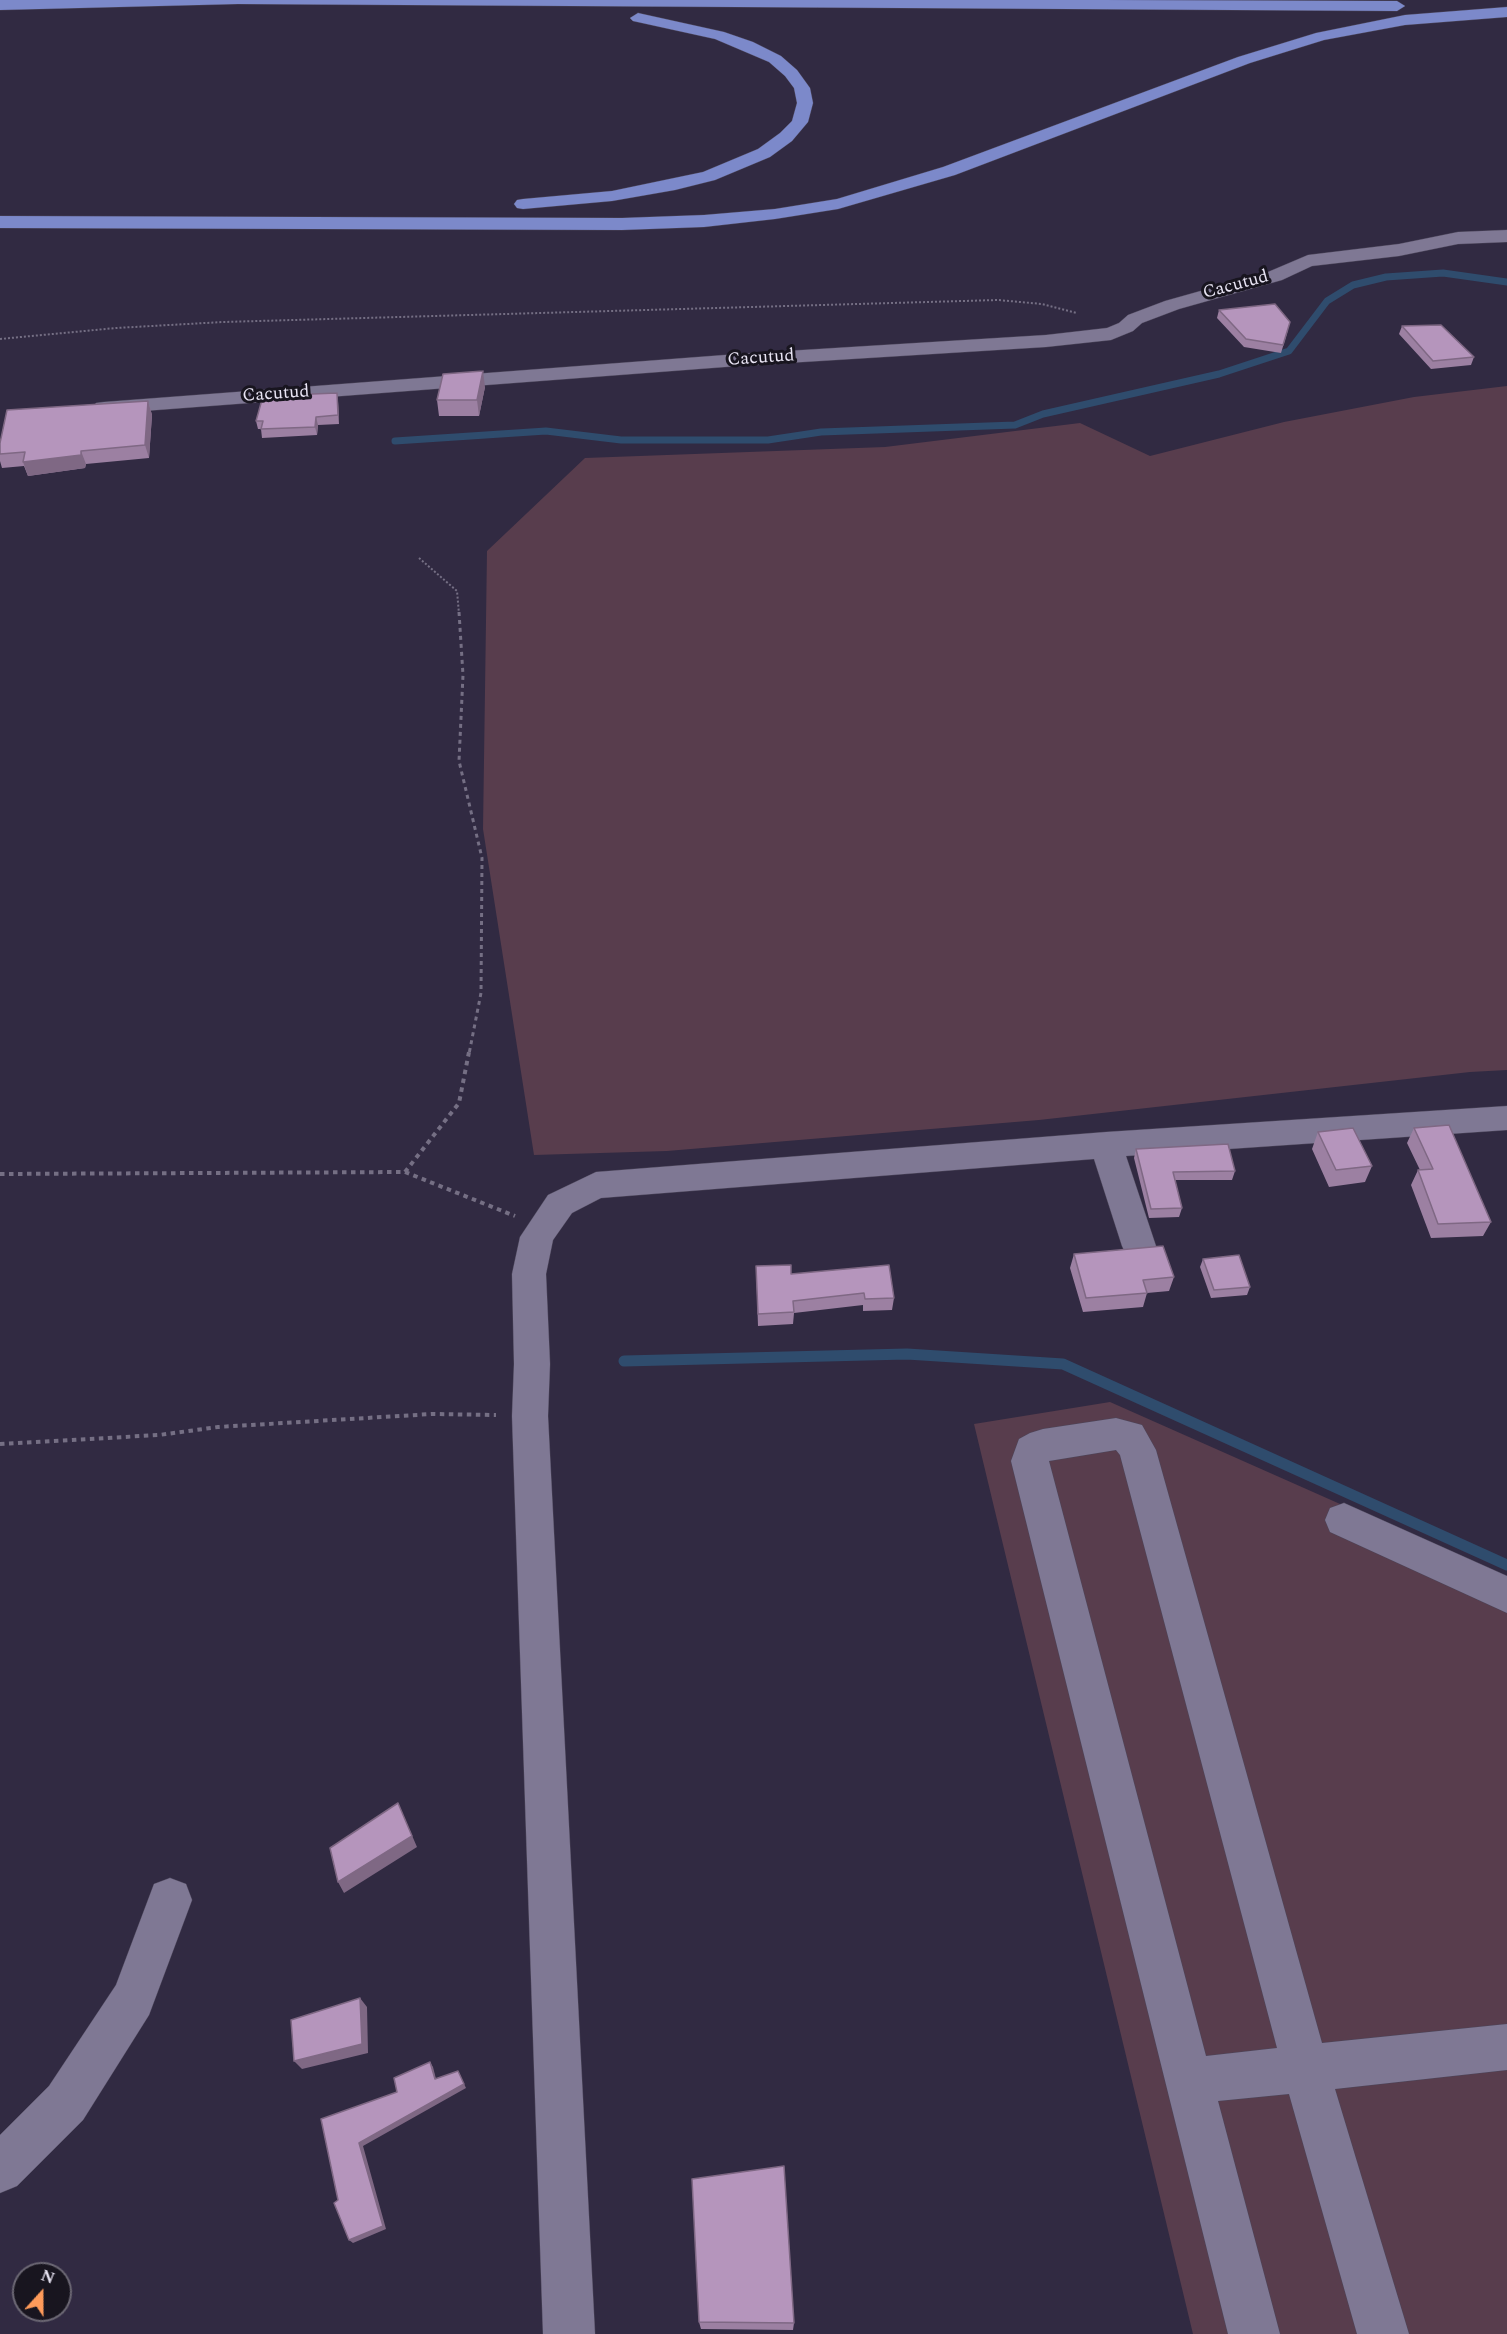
<!DOCTYPE html>
<html>
<head>
<meta charset="utf-8">
<style>
	body { margin:0 }
	#map { position:relative; width:1507px; height:2334px; overflow:hidden; background:#312a42; font-family:Spectral,serif }
	canvas { display:block }
	.north { position:absolute; left:12px; top:2262px; width:60px; height:60px; box-sizing:border-box; background:#18151f; border:2px solid #6c6874; border-radius:50%; rotate:21deg; font-size:16px; font-weight:700; line-height:24px; text-align:center; color:#e9e5f4 }
	.north::after { content:''; display:block; margin:auto; width:21px; height:27px; background:#ff9b5a; clip-path:polygon(50% 0,100% 100%,50% 72%,0 100%) }
</style>
</head>
<body>
<div id="map">
<canvas width="1507" height="2334"></canvas>
<div class="north">N</div>
</div>
<script>
const context = document.querySelector('canvas').getContext('2d');
context.lineJoin = 'round';
function paint(path, color) {
  context.fillStyle = color;
  context.fill(path, 'evenodd');
}
function poly(rows) {
  const path = new Path2D();
  for (const r of rows) {
    path.moveTo(r[0], r[1]);
    for (let i = 2; i < r.length; i += 2) path.lineTo(r[i], r[i + 1]);
  }
  return path;
}
function trace(path, color, width, dash) {
  context.strokeStyle = color;
  context.lineWidth = width;
  context.lineCap = dash ? 'butt' : 'round';
  context.setLineDash(dash || []);
  context.stroke(path);
}
function label(font, color, halo, rows, align = 'center') {
  context.font = font + ' Spectral,serif';
  context.lineWidth = 6;
  context.setLineDash([]);
  context.textBaseline = 'middle';
  context.strokeStyle = halo;
  context.fillStyle = color;
  for (const [text, x, y, turn = 0] of rows) {
    context.save();
    context.translate(x, y);
    context.rotate((+turn || 0) * Math.PI / 180);
    context.textAlign = isNaN(turn) ? turn : align;
    if (halo) context.strokeText(text, 0, 0);
    context.fillText(text, 0, 0);
    context.restore();
  }
}
const green = poly([
	[1507,386,1507,1070,1470,1072,1039,1120,667,1151,534,1155,483,829,487,551,585,458,885,447,1080,423,1150,456,1284,422,1414,397],
	[1110,1402,1507,1578,1507,2334,1193,2334,974,1424]
]);
const streamFar1 = poly([
	[395,441,546,431,621,440,768,440,821,432,1015,425,1043,414,1219,374,1289,351,1327,301,1353,285,1386,277,1443,273,1507,282]
]);
const stream = poly([
	[624,1361,907,1354,1063,1364,1507,1565]
]);
const pathFar2 = poly([
	[0,339,116,328,223,322,998,300,1042,304,1077,313],
	[419,558,457,591,459,614]
]);
const pathFar1 = poly([
	[459,612,463,675,459,761,482,858,481,993,469,1054]
]);
const path = poly([
	[405,1172,459,1103,469,1052],
	[0,1174,405,1172,515,1216],
	[0,1444,159,1435,218,1427,432,1414,496,1415]
]);
const minor = poly([
	[1507,230,1507,242,1458,244,1399,256,1312,266,1282,280,1179,309,1142,323,1133,331,1111,340,1046,347,738,366,104,414,96,413,93,408,96,403,104,402,738,354,1046,335,1107,328,1119,323,1128,315,1165,301,1268,272,1308,255,1399,244,1458,232,1507,230],
	[1507,1106,1507,1130,1126,1156,1156,1246,1151,1256,1139,1260,1127,1256,1122,1246,1094,1159,601,1198,572,1213,553,1240,546,1274,550,1364,548,1416,595,2334,543,2334,512,1416,514,1364,512,1274,520,1237,548,1195,596,1172,1106,1132,1507,1106],
	[1116,1418,1142,1425,1156,1450,1322,2043,1507,2024,1507,2070,1335,2089,1409,2334,1357,2334,1289,2094,1218,2101,1280,2334,1228,2334,1011,1461,1019,1439,1030,1433,1043,1429,1116,1418],
	[1116,1450,1120,1455,1277,2048,1206,2056,1049,1461,1116,1450],
	[1344,1503,1507,1576,1507,1613,1330,1532,1325,1520,1330,1508,1344,1503],
	[170,1878,186,1884,192,1900,149,2015,83,2120,17,2186,0,2193,0,2135,49,2086,116,1985,154,1884,170,1878]
]);
const highway = poly([
	[0,0,1108,0,1397,1,1405,6,1397,11,238,4,0,10,0,0],
	[1507,7,1507,17,1405,25,1324,40,1250,63,955,175,838,209,775,219,704,227,622,230,0,228,0,216,622,218,704,215,775,209,837,199,943,167,1238,57,1316,33,1405,15,1507,7],
	[638,13,724,32,753,42,781,56,797,70,810,88,813,103,808,122,792,141,770,157,715,180,675,190,612,201,523,209,517,208,514,204,517,200,523,199,612,191,703,172,758,149,780,133,792,121,797,103,794,88,785,76,769,62,715,39,633,21,630,18,638,13]
]);
const wall = poly([
	[1219,310,1288,330,1281,353,1244,347,1217,318],
	[1402,326,1474,357,1471,365,1431,369,1399,334],
	[485,387,479,416,439,416,437,400],
	[148,401,152,415,149,458,86,464,85,468,28,476,24,466,2,468,0,461,0,443],
	[338,401,339,424,318,425,317,435,262,438,261,429,258,429,256,421],
	[1414,1128,1491,1222,1483,1236,1431,1238,1411,1185,1418,1170,1420,1170,1407,1143],
	[1318,1132,1372,1166,1365,1182,1329,1187,1312,1149],
	[1136,1149,1235,1171,1232,1180,1175,1180,1182,1208,1179,1217,1149,1218,1134,1158],
	[1074,1254,1174,1277,1169,1291,1147,1293,1143,1307,1083,1312,1070,1268],
	[1203,1259,1250,1287,1247,1295,1211,1298,1200,1267],
	[756,1266,894,1298,892,1310,863,1311,863,1305,794,1313,793,1324,758,1326],
	[699,2322,794,2323,793,2330,701,2329]
]);
const shadedWall = poly([
	[483,371,485,387,479,416,477,400],
	[337,393,338,401,339,424,338,415],
	[148,401,152,415,149,458,145,445],
	[316,417,318,425,317,435,315,427],
	[81,451,86,464,85,468,28,476,23,462],
	[398,1803,417,1847,344,1893,338,1882],
	[360,1998,367,2007,368,2053,302,2069,294,2061],
	[430,2062,433,2067,437,2083,435,2079],
	[458,2071,466,2088,363,2146,386,2229,353,2243,349,2240,359,2143]
]);
const building = poly([
	[1275,304,1290,322,1283,345,1246,339,1219,310,1275,304],
	[1441,325,1474,357,1433,361,1402,326,1441,325],
	[483,371,477,400,437,400,443,374,483,371],
	[337,393,338,415,316,417,315,427,261,429,263,421,256,421,263,396,337,393],
	[148,401,145,445,81,451,81,455,23,462,25,452,0,454,0,443,7,410,148,401],
	[1449,1125,1491,1222,1438,1224,1418,1170,1433,1169,1414,1128,1449,1125],
	[1353,1128,1372,1166,1336,1170,1318,1132,1353,1128],
	[1228,1144,1235,1171,1173,1172,1182,1208,1151,1209,1136,1149,1228,1144],
	[1163,1246,1174,1277,1143,1280,1147,1293,1086,1298,1074,1254,1163,1246],
	[1239,1255,1250,1287,1214,1290,1203,1259,1239,1255],
	[791,1265,791,1274,889,1265,894,1298,865,1299,864,1293,793,1301,794,1312,758,1314,756,1266,791,1265],
	[398,1803,412,1836,338,1882,330,1848,398,1803],
	[360,1998,362,2044,294,2061,291,2020,360,1998],
	[430,2062,435,2079,458,2071,464,2084,359,2143,383,2226,349,2240,334,2203,338,2200,321,2119,397,2092,394,2078,430,2062],
	[784,2166,794,2323,699,2322,692,2179,784,2166]
]);
const farStreetnames = [
	["Cacutud",1236,286,-15],
	["Cacutud",761,359,-4],
	["Cacutud",276,395,-4]
];
paint(green, '#583d4d');
trace(streamFar1, '#2f4c6d', 7);
trace(stream, '#2f4c6d', 11);
trace(minor, '#4b4559', 1);
trace(highway, '#4b4559', 1);
trace(pathFar2, '#756f84', 2, [2, 2]);
trace(pathFar1, '#756f84', 3, [4, 4]);
trace(path, '#756f84', 4, [4.5, 4.5]);
paint(minor, '#7f7894');
paint(highway, '#7c89ca');
paint(wall, '#9c80a2');
paint(shadedWall, '#7f6884');
paint(building, '#b595bc');
trace(building, '#7f6884', 1.5);
label('18px', '#e9e5f4', '#18151f', farStreetnames);
</script>
</body>
</html>
